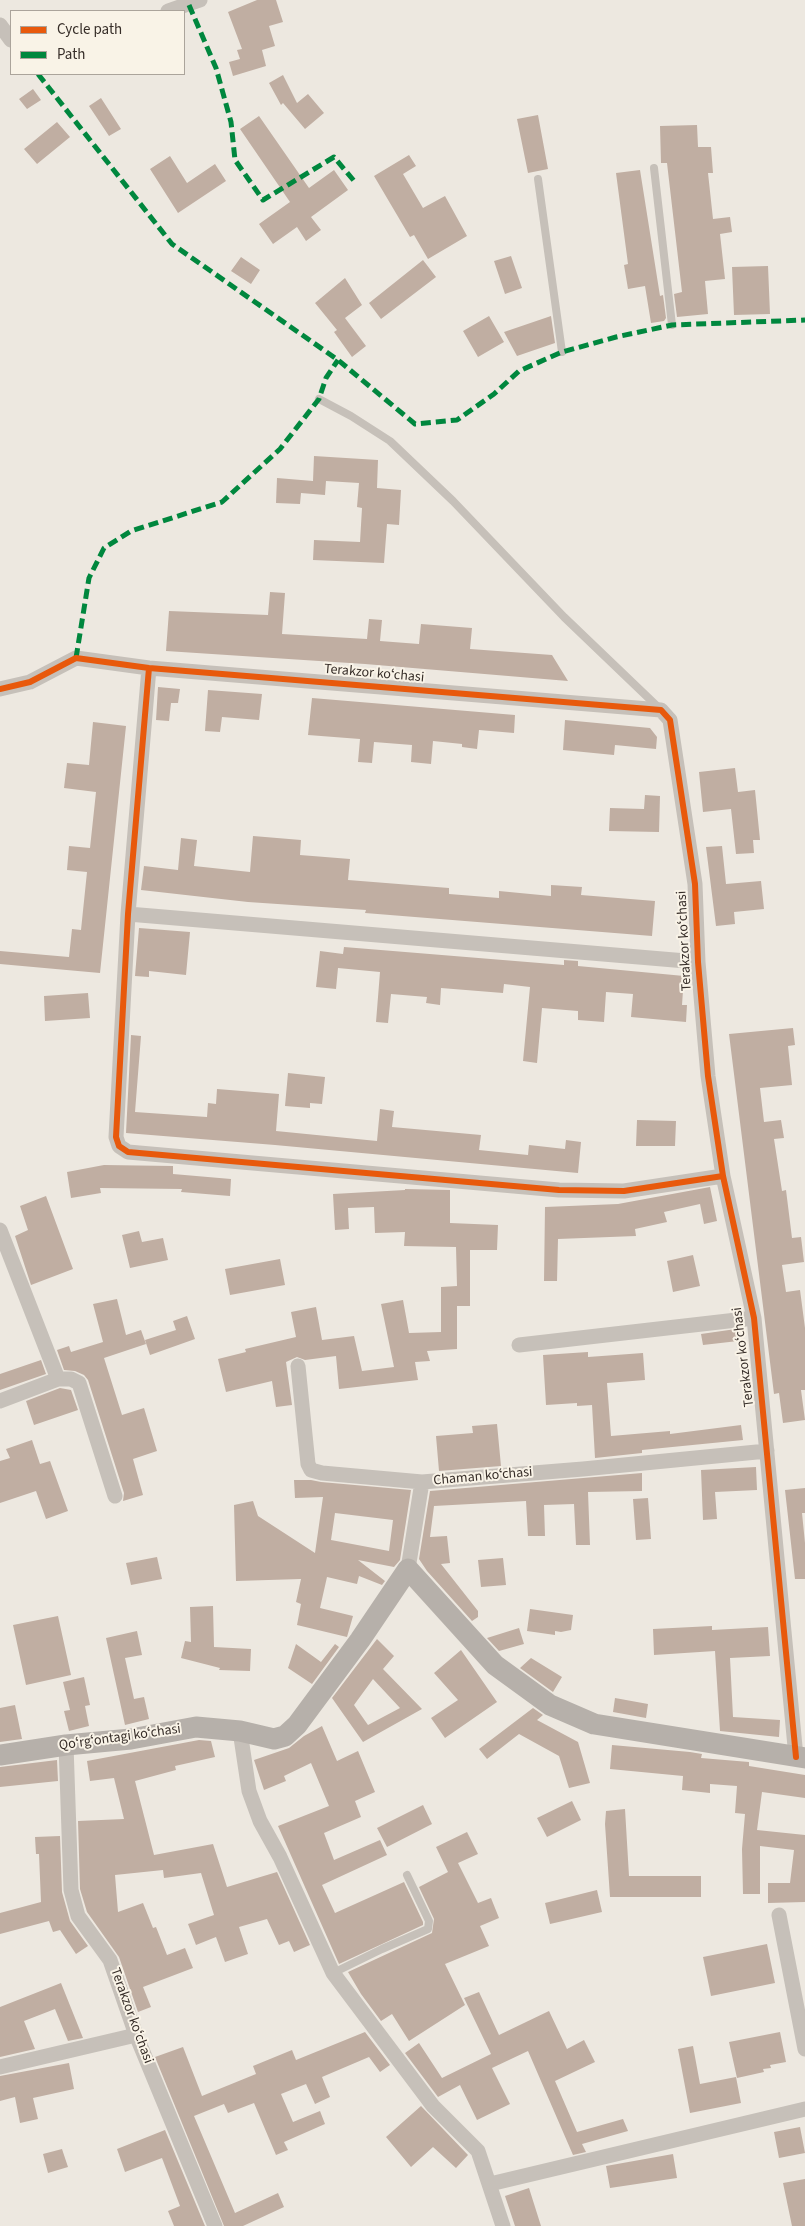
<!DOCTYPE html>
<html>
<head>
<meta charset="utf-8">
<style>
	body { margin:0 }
	#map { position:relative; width:805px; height:2226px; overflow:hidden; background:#ede8e0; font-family:"Source Sans 3",sans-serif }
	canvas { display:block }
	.legend { position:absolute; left:10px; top:10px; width:175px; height:65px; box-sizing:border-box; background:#f9f3e7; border:1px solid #aba49b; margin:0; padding:6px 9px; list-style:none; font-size:15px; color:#362d28 }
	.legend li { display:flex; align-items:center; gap:10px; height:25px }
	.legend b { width:25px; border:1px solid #aba49b }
</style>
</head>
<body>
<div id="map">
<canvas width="805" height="2226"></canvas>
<ul class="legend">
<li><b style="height:6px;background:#e8590c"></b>Cycle path</li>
<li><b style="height:6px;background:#00873e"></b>Path</li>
</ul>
</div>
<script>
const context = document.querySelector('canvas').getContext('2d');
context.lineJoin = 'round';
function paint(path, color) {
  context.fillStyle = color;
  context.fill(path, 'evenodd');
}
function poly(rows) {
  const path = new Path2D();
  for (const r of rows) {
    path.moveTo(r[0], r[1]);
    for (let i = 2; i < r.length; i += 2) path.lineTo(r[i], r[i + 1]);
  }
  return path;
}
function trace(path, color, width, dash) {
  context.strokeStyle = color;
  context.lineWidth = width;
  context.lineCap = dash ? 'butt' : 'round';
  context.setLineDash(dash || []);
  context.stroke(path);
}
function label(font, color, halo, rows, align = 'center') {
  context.font = font + ' "Source Sans 3",sans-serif';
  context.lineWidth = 4;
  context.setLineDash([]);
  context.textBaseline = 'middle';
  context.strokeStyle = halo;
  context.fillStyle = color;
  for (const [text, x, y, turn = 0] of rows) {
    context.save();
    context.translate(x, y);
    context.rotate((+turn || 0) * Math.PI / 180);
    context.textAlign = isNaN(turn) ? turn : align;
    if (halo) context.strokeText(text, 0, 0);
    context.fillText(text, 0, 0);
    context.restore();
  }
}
const building = poly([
	[257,0,276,0,283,22,269,26,275,46,262,50,266,66,233,76,229,62,240,59,237,50,242,49,228,12],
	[283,75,297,103,308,94,324,113,305,129,283,103,281,105,269,83],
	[33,89,41,100,27,109,19,99],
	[101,98,121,129,109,136,89,106],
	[538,115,548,169,528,173,517,119],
	[259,116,309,188,334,170,348,190,311,217,321,230,306,241,297,227,273,244,259,224,290,202,240,129],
	[57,122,70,137,37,164,24,149],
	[697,125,698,147,711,147,713,173,708,173,713,219,730,217,732,232,720,234,725,279,705,281,708,314,677,317,674,294,682,292,667,163,661,163,660,126],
	[409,155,416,166,403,174,423,208,445,196,467,236,428,259,414,235,410,237,374,176],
	[170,156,187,183,215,164,226,181,178,213,150,169],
	[640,170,660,296,663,295,666,318,664,321,651,323,645,286,628,289,624,265,628,264,616,173],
	[511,256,522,288,505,294,494,261],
	[241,257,260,270,251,284,231,271],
	[423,260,436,277,381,319,369,303],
	[768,266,770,314,734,315,732,267],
	[345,278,362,305,345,318,366,346,352,357,334,332,337,330,315,303],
	[489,316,504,342,478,357,463,331],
	[551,316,555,343,517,356,504,332],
	[314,456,378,460,377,488,401,490,399,525,387,524,384,563,313,560,314,540,360,542,362,508,357,507,359,483,326,481,325,495,301,493,300,504,276,503,277,478,313,481],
	[270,592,285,593,282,634,367,639,369,619,382,620,380,641,419,644,421,624,472,628,470,649,552,655,568,681,365,664,166,651,169,611,268,615],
	[158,687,180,689,178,703,171,703,169,721,156,720],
	[208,690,262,694,259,720,222,717,220,732,205,731],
	[312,698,515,715,514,733,479,730,477,749,462,747,462,744,433,741,431,764,411,762,412,745,374,742,372,763,358,762,360,739,308,735],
	[565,720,650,728,657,737,656,749,615,745,614,755,563,750],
	[93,722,126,726,100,973,0,964,0,951,69,957,72,929,81,930,87,872,67,870,69,846,90,848,96,792,64,788,67,763,89,765],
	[735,768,738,792,755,790,760,840,753,840,754,853,736,854,731,809,703,812,699,772],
	[645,795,660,796,659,832,609,831,610,808,644,809],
	[253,836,301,840,300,855,350,859,348,880,449,888,449,894,499,898,499,891,551,896,551,885,582,887,581,895,655,901,652,936,365,913,366,910,248,902,141,890,144,866,178,870,181,838,197,840,194,866,250,872],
	[722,846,726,884,761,881,764,909,734,912,735,924,716,926,706,847],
	[139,928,190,932,186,975,149,971,149,977,135,976],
	[344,947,564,965,564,960,578,961,578,966,684,976,682,1005,687,1005,686,1022,631,1017,633,994,606,992,604,1022,578,1020,578,1011,542,1008,537,1063,523,1061,530,987,504,984,503,993,441,988,440,1005,426,1003,427,997,391,994,388,1023,376,1022,380,972,338,968,336,989,316,987,320,951,343,954],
	[88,993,90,1018,45,1021,44,996],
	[793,1028,795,1045,788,1046,792,1085,760,1088,764,1122,781,1120,784,1138,774,1139,782,1191,786,1190,792,1238,801,1237,804,1262,782,1265,786,1292,800,1290,805,1328,805,1390,801,1390,805,1420,783,1423,779,1393,774,1394,729,1034],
	[131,1035,141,1036,135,1112,207,1117,208,1103,216,1104,217,1089,279,1094,276,1131,377,1141,380,1109,394,1111,392,1127,481,1135,479,1150,528,1155,529,1145,565,1149,566,1140,581,1142,578,1173,275,1145,126,1133],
	[288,1073,325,1077,322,1104,310,1103,310,1108,285,1106],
	[637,1120,676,1121,675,1146,636,1146],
	[104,1165,173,1166,173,1174,231,1179,230,1196,181,1192,182,1189,100,1188,101,1193,71,1198,67,1172],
	[710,1187,717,1221,704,1224,700,1204,664,1212,667,1222,635,1229,636,1236,558,1239,557,1281,544,1281,545,1207,618,1204],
	[405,1189,450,1190,450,1223,498,1225,497,1250,470,1250,470,1306,457,1306,457,1349,427,1351,430,1361,415,1362,418,1380,339,1389,336,1356,305,1360,297,1357,286,1362,292,1405,276,1407,272,1381,226,1392,218,1359,246,1352,245,1349,296,1337,291,1312,316,1307,322,1340,354,1336,362,1371,394,1367,381,1304,403,1300,409,1333,441,1332,441,1287,457,1286,456,1247,404,1246,405,1232,375,1233,374,1207,348,1208,349,1229,335,1230,333,1194,405,1190],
	[46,1196,73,1269,31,1285,15,1236,28,1230,20,1206],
	[139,1231,142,1242,163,1238,168,1260,130,1268,122,1235],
	[693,1255,700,1286,673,1292,667,1261],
	[280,1259,285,1285,230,1295,225,1269],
	[117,1299,126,1335,141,1330,146,1344,104,1358,122,1415,144,1408,157,1451,133,1459,143,1495,123,1501,124,1493,88,1380,84,1375,75,1371,64,1370,57,1350,69,1346,71,1352,103,1342,93,1304],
	[187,1316,195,1339,150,1355,145,1340,176,1330,173,1321],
	[736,1329,738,1341,703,1345,701,1334],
	[588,1352,588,1357,643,1353,645,1380,607,1383,611,1436,670,1431,670,1434,741,1425,743,1440,642,1450,642,1453,595,1458,592,1405,577,1406,577,1403,546,1405,543,1355],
	[41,1360,46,1374,0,1390,0,1374],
	[60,1388,71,1390,78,1410,34,1425,26,1401],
	[497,1424,501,1466,439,1471,436,1436,473,1433,472,1426],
	[32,1440,40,1464,50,1461,68,1511,46,1519,36,1491,0,1503,0,1461,10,1458,6,1449],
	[756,1467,757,1490,715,1492,717,1519,703,1520,701,1470],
	[642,1473,642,1491,588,1492,590,1545,576,1545,574,1504,544,1505,545,1536,528,1536,526,1501,434,1506,430,1537,447,1536,450,1563,441,1564,478,1611,478,1617,472,1621,427,1571,419,1559,430,1491],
	[294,1480,311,1480,321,1482,411,1490,400,1560,394,1567,358,1560,385,1581,382,1585,359,1576,357,1584,327,1577,320,1608,353,1616,347,1637,297,1625,301,1604,296,1602,301,1579,236,1581,234,1505,253,1501,258,1516,315,1553,323,1497,295,1498],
	[335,1513,393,1520,389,1551,331,1540],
	[805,1488,805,1513,802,1513,805,1543,805,1579,795,1579,785,1490],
	[648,1498,651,1539,636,1540,633,1499],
	[157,1557,162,1579,131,1585,126,1563],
	[503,1558,506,1585,481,1587,478,1560],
	[213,1606,214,1647,251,1649,250,1671,219,1670,220,1668,181,1658,185,1641,191,1642,190,1607],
	[530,1609,573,1615,571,1630,561,1632,555,1631,555,1635,527,1631],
	[58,1616,71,1675,26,1685,13,1625],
	[712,1626,712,1630,768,1627,770,1656,730,1658,733,1717,780,1720,779,1737,720,1731,715,1651,654,1655,653,1629],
	[519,1628,524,1644,499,1651,487,1638],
	[137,1631,142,1655,125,1658,134,1699,144,1697,149,1719,125,1725,106,1638],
	[377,1639,394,1656,383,1669,422,1709,363,1742,332,1698],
	[373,1679,400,1708,368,1725,354,1705],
	[296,1644,321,1662,335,1644,339,1647,312,1684,288,1668],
	[461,1650,497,1702,445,1738,431,1718,458,1700,434,1673],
	[531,1658,562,1677,553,1692,520,1668],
	[84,1677,90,1705,85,1706,89,1726,69,1731,64,1711,70,1710,63,1682],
	[615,1698,648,1704,646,1718,613,1712],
	[15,1705,22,1739,0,1742,0,1708],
	[533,1708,543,1715,537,1720,578,1742,590,1783,569,1788,559,1756,519,1734,487,1759,479,1749],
	[322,1726,337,1761,358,1751,375,1792,355,1801,361,1817,324,1833,334,1860,380,1840,387,1855,322,1885,335,1913,404,1882,423,1922,423,1925,339,1964,278,1826,329,1806,311,1763,284,1776,286,1781,264,1790,254,1760,289,1748,304,1736],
	[199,1740,211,1741,215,1757,175,1766,176,1770,135,1781,154,1855,213,1844,227,1887,277,1872,310,1945,294,1952,289,1941,279,1945,267,1919,239,1927,248,1954,225,1962,216,1937,196,1945,188,1924,214,1915,201,1873,164,1878,163,1870,115,1875,118,1912,143,1903,153,1928,156,1927,167,1955,185,1948,193,1968,143,1987,151,2007,138,2012,119,1957,87,1912,80,1889,78,1821,124,1819,114,1778,90,1781,87,1761],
	[612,1745,690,1752,702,1754,701,1758,749,1762,749,1766,805,1775,805,1798,762,1792,757,1830,805,1835,805,1902,768,1903,768,1883,790,1883,794,1850,760,1846,760,1894,743,1894,742,1849,745,1814,735,1813,737,1786,710,1784,710,1793,682,1790,683,1776,610,1769],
	[57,1760,58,1781,0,1787,0,1767],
	[572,1801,581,1820,547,1837,537,1818],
	[423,1805,432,1824,387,1847,377,1828],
	[625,1809,629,1876,701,1876,701,1897,610,1897,605,1824,606,1811],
	[467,1832,478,1854,458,1863,478,1903,491,1898,499,1918,480,1926,489,1946,445,1964,465,2005,409,2041,392,2014,381,2021,361,1994,348,1972,432,1933,434,1919,419,1887,448,1872,436,1847],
	[60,1836,62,1892,70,1921,88,1946,76,1954,60,1930,53,1932,49,1921,0,1934,0,1913,41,1902,39,1854,36,1854,35,1837],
	[597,1890,602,1912,550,1924,545,1903],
	[767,1944,775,1983,711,1996,703,1957],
	[61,1983,83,2038,68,2041,55,2009,24,2021,35,2049,0,2057,0,2007],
	[479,1992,499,2035,549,2011,567,2049,584,2040,595,2062,555,2081,577,2132,623,2119,628,2131,582,2144,586,2152,573,2155,528,2051,492,2068,510,2104,477,2120,460,2085,438,2097,405,2053,419,2043,442,2078,491,2054,464,1998],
	[365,2032,390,2065,380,2072,369,2057,322,2077,330,2097,315,2104,306,2084,281,2094,293,2122,320,2111,325,2124,284,2142,288,2150,276,2155,254,2103,228,2113,224,2104,194,2116,235,2213,278,2193,284,2207,243,2226,224,2226,155,2057,183,2047,202,2096,256,2074,253,2066,292,2050,296,2060],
	[780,2032,786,2062,770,2065,771,2068,763,2069,764,2072,737,2078,729,2042],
	[693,2046,700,2084,736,2077,741,2103,690,2113,678,2049],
	[69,2063,74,2089,33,2098,38,2119,20,2123,15,2097,0,2101,0,2076],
	[421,2106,468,2155,456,2168,433,2147,411,2167,386,2137],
	[800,2127,805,2153,779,2158,774,2132],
	[165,2130,205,2226,174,2226,168,2211,180,2206,162,2158,125,2172,117,2149],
	[62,2149,68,2167,48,2173,43,2154],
	[673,2154,677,2178,610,2188,606,2166],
	[805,2179,805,2226,792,2226,783,2183],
	[529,2188,541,2226,515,2226,505,2196]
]);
const lane = poly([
	[654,168,672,325],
	[538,179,562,352],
	[319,399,351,416,390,441,453,501,564,617,660,709],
	[333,1973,382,1949,428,1929,429,1921,407,1875]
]);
const street = poly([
	[168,11,200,0],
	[0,25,11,40],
	[149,668,128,914,116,1137,119,1146,128,1152,559,1190,624,1191,723,1176],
	[0,689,30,682,76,658,149,668,661,710,670,720,695,884,698,962,708,1076,723,1176,754,1318,796,1757],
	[128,914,698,962],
	[0,1230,58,1379],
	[519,1345,754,1318],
	[298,1366,308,1464,311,1470,322,1473,422,1482],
	[0,1401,58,1379,71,1379,79,1383,115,1496],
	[408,1569,422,1482,583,1469,767,1451],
	[240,1731,249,1791,260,1821,280,1857,333,1973,433,2106,478,2151,503,2226],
	[66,1745,71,1890,78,1916,110,1960,136,2035,215,2226],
	[779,1915,805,2049],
	[0,2067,136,2035],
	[490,2184,805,2109]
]);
const secondary = poly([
	[0,1755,66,1745,131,1739,196,1727,240,1731,274,1739,285,1736,297,1725,360,1640,408,1569,495,1665,550,1705,594,1724,805,1758]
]);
const quiet = poly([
	[189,5,216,68,231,122,235,160,263,200,334,157,355,182],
	[38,74,172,244,338,360,415,424,457,420,494,394,519,371,562,352,616,337,672,325,805,320],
	[76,658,89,578,104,548,131,531,222,502,280,449,319,399,326,378,338,360]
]);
const cycleway = poly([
	[149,668,128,914,116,1137,119,1146,128,1152,559,1190,624,1191,723,1176],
	[0,689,30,682,76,658,149,668,661,710,670,720,695,884,698,962,708,1076,723,1176,754,1318,796,1757]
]);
const streetNames = [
	["Terakzor koʻchasi",374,674,5],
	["Terakzor koʻchasi",685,941,-93],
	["Terakzor koʻchasi",744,1357,-97],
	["Chaman koʻchasi",483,1477,-5],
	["Qoʻrgʻontagi koʻchasi",120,1738,-8],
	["Terakzor koʻchasi",131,2016,70]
];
paint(building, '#c0aea2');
trace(lane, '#c6c0b9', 8);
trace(street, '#c6c0b9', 15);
trace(secondary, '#b6b0aa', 21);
trace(quiet, '#00873e', 5, [10, 5]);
trace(cycleway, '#e8590c', 6);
label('14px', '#362d28', '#f9f3e7', streetNames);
</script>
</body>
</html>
